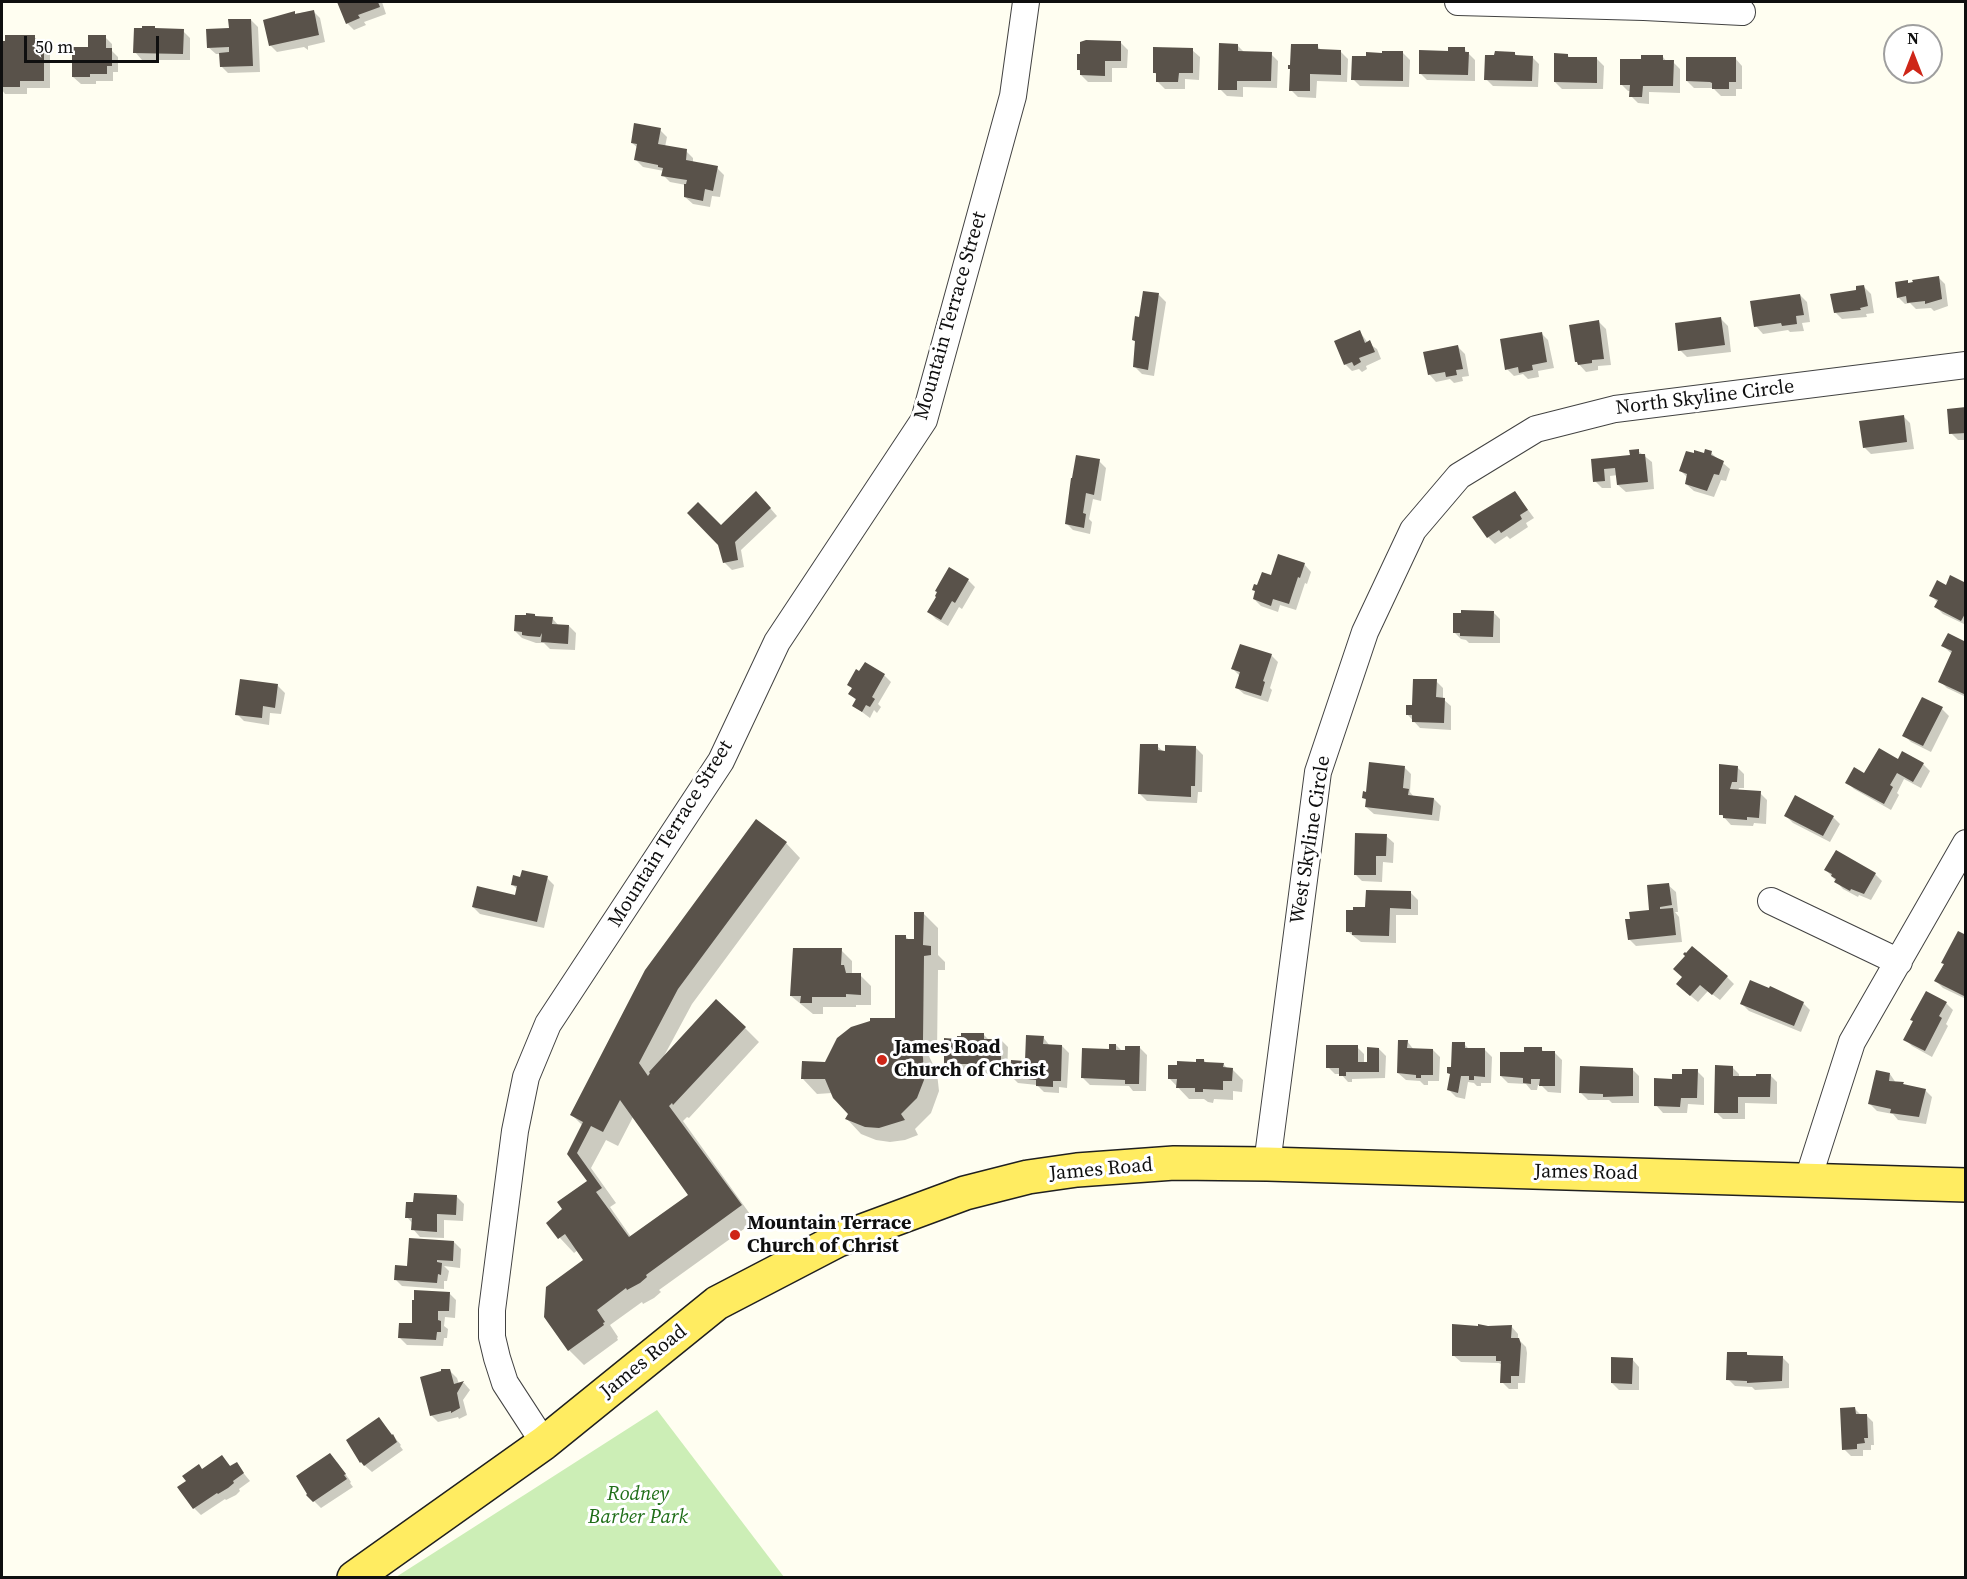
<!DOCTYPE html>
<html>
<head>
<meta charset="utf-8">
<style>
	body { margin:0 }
	#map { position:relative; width:1967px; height:1579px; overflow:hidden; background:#fffef1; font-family:"Source Serif 4",serif }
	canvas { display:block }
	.frame { position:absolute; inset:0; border:3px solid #0f0f0f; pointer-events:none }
	.north { position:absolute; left:1883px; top:24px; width:60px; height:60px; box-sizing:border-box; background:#fff; border:2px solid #9f9f9f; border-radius:50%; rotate:0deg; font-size:16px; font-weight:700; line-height:24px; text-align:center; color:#0f0f0f }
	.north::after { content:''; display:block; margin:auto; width:21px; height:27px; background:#ce2618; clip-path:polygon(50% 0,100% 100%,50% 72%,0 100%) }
	.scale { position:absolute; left:24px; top:36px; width:135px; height:27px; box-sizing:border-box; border:3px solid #0f0f0f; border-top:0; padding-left:8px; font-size:18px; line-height:21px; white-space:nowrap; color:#0f0f0f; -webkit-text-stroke:4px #fff; paint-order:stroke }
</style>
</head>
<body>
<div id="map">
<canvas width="1967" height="1579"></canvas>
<div class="frame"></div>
<div class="north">N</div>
<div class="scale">50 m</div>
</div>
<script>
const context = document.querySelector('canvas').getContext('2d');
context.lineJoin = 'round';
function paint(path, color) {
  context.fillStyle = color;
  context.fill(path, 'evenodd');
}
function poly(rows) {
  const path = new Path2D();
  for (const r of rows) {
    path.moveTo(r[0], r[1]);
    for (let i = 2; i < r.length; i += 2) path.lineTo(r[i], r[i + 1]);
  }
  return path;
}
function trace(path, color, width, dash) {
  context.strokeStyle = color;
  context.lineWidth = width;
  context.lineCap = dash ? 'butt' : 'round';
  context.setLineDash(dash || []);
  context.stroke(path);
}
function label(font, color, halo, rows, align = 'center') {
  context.font = font + ' "Source Serif 4",serif';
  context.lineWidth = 6;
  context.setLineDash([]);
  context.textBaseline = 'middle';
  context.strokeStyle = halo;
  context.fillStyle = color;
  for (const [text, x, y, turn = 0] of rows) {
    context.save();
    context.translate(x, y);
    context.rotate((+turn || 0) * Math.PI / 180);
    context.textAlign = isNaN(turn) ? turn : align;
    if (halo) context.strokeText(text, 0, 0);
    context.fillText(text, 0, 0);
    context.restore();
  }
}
const green = poly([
	[657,1410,784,1577,396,1577]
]);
const shadow = poly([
	[339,2,382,2,386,14,364,22,366,25,354,30,347,23],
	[313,11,320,18,325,42,308,46,308,50,304,47,277,52,270,45,281,16],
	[251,20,258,27,260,72,228,73,221,66,221,54,216,54,208,47,230,29],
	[156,30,183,31,190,38,190,60,142,60,135,52],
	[34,37,50,50,50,88,27,88,27,94,5,94,2,90,2,42],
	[105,37,112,44,112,51,118,57,118,72,113,72,113,81,96,81,96,84,81,84,73,77,89,48],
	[1121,43,1128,50,1127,68,1112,68,1112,82,1088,82,1081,75,1079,69],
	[1237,45,1245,53,1271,54,1278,61,1277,88,1243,87,1243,97,1227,96,1220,89],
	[1317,46,1322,51,1341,52,1348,59,1347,82,1317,81,1316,98,1298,97,1291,90,1291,70],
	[1464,49,1475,60,1475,81,1427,80,1420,73,1449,52],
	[1192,50,1200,57,1199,80,1185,79,1185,89,1165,89,1158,82,1158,76,1154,72],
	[1403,53,1410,60,1409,87,1360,86,1353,79,1383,54],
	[1514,53,1518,57,1532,57,1539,64,1538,87,1493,86,1486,79],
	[1567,55,1570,58,1597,59,1604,66,1603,89,1562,89,1555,82],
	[1663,57,1667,62,1673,62,1680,69,1680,93,1649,92,1649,104,1638,103,1631,96,1631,91,1628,91,1621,84,1642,61],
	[1735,58,1742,66,1742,89,1736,89,1736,96,1721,96,1713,88,1694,88,1687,81],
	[660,130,667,137,665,147,686,151,693,158,693,163,717,168,724,175,720,197,712,196,710,207,693,204,685,197,686,185,670,182,663,175,664,171,643,167,636,160,638,148,632,143],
	[1938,277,1945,284,1948,306,1934,311,1931,308,1916,309,1910,303,1905,304,1898,297,1907,282,1910,284],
	[1863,286,1871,294,1874,313,1866,314,1867,317,1842,319,1835,312],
	[1159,295,1166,302,1154,376,1142,374,1135,367,1137,343,1133,340,1140,318],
	[1800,295,1807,302,1810,322,1802,323,1804,331,1790,332,1788,330,1763,334,1756,326],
	[1721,319,1728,326,1731,352,1687,357,1680,350],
	[1599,322,1606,329,1611,365,1598,366,1598,370,1586,372,1576,361],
	[1360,332,1368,343,1377,349,1381,359,1366,366,1367,369,1362,372,1359,369,1352,371,1345,364],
	[1541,333,1548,340,1554,368,1538,371,1539,377,1528,379,1523,374,1514,376,1507,369],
	[1458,347,1465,354,1469,376,1462,377,1463,381,1454,383,1450,379,1436,382,1429,374],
	[1966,409,1966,440,1958,440,1951,433],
	[1903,416,1910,423,1914,449,1871,454,1864,447],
	[1638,451,1652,462,1654,489,1626,492,1618,485,1618,475,1610,476,1611,488,1602,488,1595,481,1593,460,1631,456],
	[1711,453,1730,469,1726,481,1721,480,1714,497,1694,491,1686,484,1688,478,1681,471,1695,455],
	[1099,461,1106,468,1101,501,1093,499,1089,519,1092,522,1090,534,1073,530,1066,523],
	[1515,492,1534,518,1526,523,1528,527,1510,539,1507,536,1495,544,1488,537],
	[763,500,777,516,741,550,744,567,732,570,725,563,719,544,721,527],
	[1304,564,1311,572,1307,584,1305,583,1296,610,1280,605,1278,612,1261,606,1254,599,1258,587,1272,576],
	[968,580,975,587,962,609,959,607,948,626,936,619,929,612],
	[1966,584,1966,625,1943,614,1936,607,1938,603,1931,595,1946,587],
	[1493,612,1500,619,1500,643,1469,643,1466,640,1461,639,1454,632],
	[535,615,537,618,552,618,559,626,569,626,576,633,575,650,550,649,544,643,536,643,522,638,515,631],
	[1966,644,1966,697,1947,688,1940,681,1952,654,1943,646],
	[1271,655,1278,662,1270,688,1272,690,1268,702,1244,694,1236,687,1240,676,1233,669],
	[884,675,891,682,878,704,881,707,877,713,874,710,870,718,854,706,857,701,850,694,853,689,849,685],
	[1436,681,1443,688,1443,699,1451,706,1451,730,1420,728,1407,714],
	[278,686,285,693,281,714,270,713,269,725,244,721,237,714],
	[1942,709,1949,716,1931,752,1911,742,1904,735],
	[1157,746,1164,752,1196,748,1203,755,1202,792,1198,792,1197,803,1147,801,1140,794],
	[1899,761,1923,764,1930,771,1921,788,1904,779,1897,793,1899,795,1891,810,1854,789,1847,782],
	[1721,766,1737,767,1744,774,1744,788,1739,788,1738,791,1760,793,1767,800,1766,824,1754,823,1753,826,1731,825,1721,814],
	[1404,767,1411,774,1410,792,1414,797,1434,799,1441,806,1439,821,1374,814,1366,807,1367,801,1364,798],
	[1786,816,1833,817,1840,824,1830,842,1793,823],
	[1386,836,1394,843,1393,863,1383,862,1382,882,1362,881,1355,874],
	[786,843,800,858,692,1004,664,1056,745,1028,759,1042,689,1118,687,1117,683,1121,755,1221,659,1290,661,1292,654,1298,643,1304,642,1302,610,1325,618,1337,617,1338,618,1340,584,1365,569,1350,585,1260,578,1250,574,1253,560,1238,548,1223,564,1209,589,1181,569,1153,583,1126,572,1115],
	[633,1117,690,1196,631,1237,610,1207,616,1203,591,1168,606,1140,618,1146],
	[1826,870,1875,874,1882,881,1871,900,1859,895,1858,897,1843,889],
	[547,878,554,885,544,928,480,914,473,907,516,896,518,890,512,884],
	[1668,885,1676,892,1678,912,1675,912,1679,917,1682,942,1636,946,1629,939],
	[1411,893,1418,900,1418,915,1396,915,1396,943,1361,942,1347,931,1367,909],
	[923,913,938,928,938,955,945,962,945,970,938,970,937,1054,928,1054,937,1073,939,1091,931,1113,915,1129,918,1135,905,1140,890,1142,876,1140,861,1134,847,1119,850,1113,832,1093,817,1094,803,1079,896,1020,905,936,909,940,915,941],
	[1966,937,1966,999,1943,988,1936,981],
	[841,950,852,961,852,975,860,975,871,986,871,1005,856,1005,856,1007,823,1007,823,1014,813,1014,791,996],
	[1684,977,1727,977,1734,984,1720,1000,1708,991,1698,1002,1685,991],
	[1803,1003,1810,1010,1801,1032,1749,1011,1742,1004],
	[1946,1003,1953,1010,1946,1024,1948,1026,1932,1057,1912,1046,1905,1039,1914,1022],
	[983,1034,989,1040,1001,1040,1008,1047,1007,1075,987,1074,983,1070,953,1070,946,1063,958,1040],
	[1043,1037,1050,1046,1062,1046,1069,1053,1067,1088,1059,1087,1059,1093,1044,1092,1037,1085,1018,1083,1011,1076,1026,1062],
	[1407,1041,1414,1050,1433,1050,1440,1057,1439,1081,1428,1081,1428,1085,1424,1085,1420,1081,1406,1080,1398,1073],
	[1464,1044,1469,1049,1485,1050,1492,1057,1491,1083,1481,1083,1481,1086,1477,1086,1474,1083,1468,1082,1465,1099,1456,1097,1449,1090,1453,1069],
	[1116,1045,1122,1051,1140,1048,1147,1055,1146,1091,1133,1091,1129,1086,1090,1085,1083,1078],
	[1357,1047,1364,1054,1364,1064,1368,1064,1379,1049,1386,1056,1385,1078,1352,1079,1352,1082,1348,1082,1341,1074,1335,1074,1328,1067],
	[1541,1049,1545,1053,1555,1053,1562,1060,1561,1093,1548,1092,1541,1085,1538,1085,1537,1090,1531,1090,1526,1084,1508,1083,1501,1076,1525,1054],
	[1204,1060,1207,1064,1223,1064,1228,1069,1232,1069,1243,1080,1242,1092,1233,1091,1233,1100,1214,1099,1213,1103,1208,1102,1204,1099,1189,1099,1169,1078],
	[1732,1067,1739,1074,1739,1077,1770,1075,1777,1082,1777,1104,1745,1103,1745,1119,1723,1119,1716,1112],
	[1632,1069,1639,1076,1639,1103,1612,1103,1609,1100,1588,1100,1581,1093],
	[1697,1071,1704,1078,1704,1105,1688,1104,1687,1113,1663,1113,1656,1105,1673,1080],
	[1890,1074,1896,1083,1925,1090,1932,1097,1926,1124,1898,1120,1893,1114,1877,1111,1870,1104],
	[457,1197,464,1204,463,1221,444,1220,444,1238,420,1237,413,1229,413,1224,407,1217],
	[454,1242,461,1249,460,1268,444,1266,449,1271,447,1281,444,1281,444,1289,402,1286,395,1279,409,1267],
	[449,1293,456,1300,455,1318,445,1317,444,1326,448,1329,447,1338,444,1338,443,1346,407,1345,400,1338],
	[1511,1326,1518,1334,1518,1339,1526,1347,1527,1353,1525,1383,1518,1383,1518,1389,1509,1389,1502,1382,1502,1365,1499,1363,1461,1362,1453,1355],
	[1747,1354,1750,1357,1782,1357,1789,1364,1789,1388,1755,1390,1752,1387,1735,1386,1728,1379],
	[1632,1359,1639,1367,1639,1390,1619,1390,1612,1383],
	[450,1371,457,1378,459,1384,464,1383,470,1390,463,1400,467,1415,459,1419,458,1417,438,1422,431,1415],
	[1855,1409,1861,1415,1866,1415,1873,1422,1874,1445,1871,1445,1871,1450,1863,1450,1863,1456,1851,1456,1844,1449],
	[379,1419,401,1445,400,1446,403,1450,372,1472,361,1462,348,1441],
	[222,1457,231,1467,236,1464,250,1481,239,1489,240,1491,236,1495,226,1500,225,1499,201,1515,194,1508,188,1481],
	[337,1462,351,1482,350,1483,353,1487,321,1508,308,1495]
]);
const building = poly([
	[337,2,378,2,380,7,358,15,360,18,346,24],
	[314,10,319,35,269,46,263,20,295,11,295,14],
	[228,19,251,19,253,66,220,67,219,53,229,52,229,47,207,48,206,29,229,28],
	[142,26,155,26,155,28,184,29,183,54,133,53,134,28,142,28],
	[5,35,35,35,35,41,44,41,44,81,20,81,20,87,2,87,2,41,5,41],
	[88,35,106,35,106,48,112,48,112,66,107,66,107,74,90,74,90,77,72,77,72,47,88,47],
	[1086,40,1121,41,1121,61,1105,61,1105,76,1080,75,1080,70,1077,70,1077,54,1080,54,1080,42],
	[1219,43,1238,44,1238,51,1272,52,1271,81,1237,81,1237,90,1218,90],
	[1291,44,1318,44,1318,49,1341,50,1341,75,1310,74,1310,91,1289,91,1290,69,1288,69,1288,65,1290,65],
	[1153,47,1193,48,1193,73,1179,73,1178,82,1156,82,1156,73,1153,73],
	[1448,47,1465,47,1465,52,1469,52,1468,75,1419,74,1419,50,1448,51],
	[1382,51,1403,51,1403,81,1351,80,1352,56,1366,56,1366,52,1382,53],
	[1495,51,1515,52,1515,55,1533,56,1532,81,1484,80,1485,55,1494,55],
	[1554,53,1568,54,1568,57,1597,57,1597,83,1554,82],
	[1641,55,1663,55,1663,60,1674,60,1673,86,1643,86,1642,97,1629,97,1630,85,1620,85,1620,59,1641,59],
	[1686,57,1736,57,1736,82,1729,82,1729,89,1712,89,1712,83,1710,82,1686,81],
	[634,123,661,128,658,144,687,149,686,160,718,166,713,191,705,189,703,201,684,197,684,184,686,184,687,180,661,176,663,168,658,167,658,165,634,160,637,144,631,143],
	[1939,276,1942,299,1925,304,1925,301,1907,303,1906,296,1897,298,1895,282,1908,280,1908,283,1913,282,1912,280],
	[1864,285,1868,306,1860,308,1861,310,1834,313,1830,294,1856,290,1856,286],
	[1143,291,1159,293,1148,370,1133,367,1135,341,1132,340,1135,316,1139,317],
	[1800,294,1804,315,1796,316,1797,324,1782,326,1781,323,1754,327,1750,301],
	[1721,317,1725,345,1678,351,1675,323],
	[1599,320,1604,359,1592,360,1592,363,1578,365,1577,362,1575,362,1569,325],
	[1360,330,1365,343,1370,340,1375,352,1359,358,1361,362,1354,366,1352,362,1344,365,1334,341],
	[1542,332,1547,362,1532,365,1533,370,1519,373,1518,367,1505,370,1500,339],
	[1458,345,1463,369,1456,370,1457,375,1446,377,1445,372,1428,375,1423,352],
	[1966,407,1966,433,1949,434,1947,409],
	[1904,415,1907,442,1863,448,1859,421],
	[1639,449,1639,454,1645,454,1648,482,1617,485,1615,468,1604,469,1605,481,1593,482,1591,459,1630,455,1629,450],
	[1705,449,1712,451,1711,455,1724,461,1719,475,1714,474,1707,491,1685,484,1687,474,1679,471,1686,451,1694,453,1694,450,1704,453],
	[1076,455,1100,459,1094,495,1086,493,1083,513,1086,514,1084,528,1065,524,1071,478,1072,478],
	[756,491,771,508,735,542,738,560,723,563,718,545,687,513,698,502,721,525],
	[1515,491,1528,510,1520,515,1522,519,1501,533,1499,530,1487,538,1472,517],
	[1278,554,1305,563,1300,578,1298,577,1289,604,1273,599,1271,606,1253,599,1255,591,1252,590,1254,584,1257,585,1262,572,1271,575],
	[949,567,969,579,955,603,952,601,941,620,927,612,936,597,935,596,937,592,935,591],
	[1950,575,1966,583,1966,612,1961,621,1934,607,1938,600,1929,596,1937,580,1946,585],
	[1461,610,1494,611,1493,637,1460,636,1460,633,1453,633,1453,613,1461,613],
	[526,613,535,614,535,616,553,617,552,624,569,625,568,644,541,642,542,633,540,637,528,636,522,635,522,632,514,631,515,615,526,615],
	[1948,633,1966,642,1964,694,1938,682,1952,651,1941,646],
	[1240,644,1272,654,1263,681,1265,682,1261,696,1235,688,1240,672,1231,669],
	[865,662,885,674,872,697,875,699,870,707,866,705,862,712,852,706,856,699,848,694,852,688,847,685,856,669,859,671],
	[240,679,278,684,275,708,263,706,262,718,235,715],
	[1413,679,1437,679,1436,697,1445,698,1444,723,1412,722,1412,715,1406,715,1406,705,1412,705],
	[1922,697,1943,707,1923,746,1902,736],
	[1140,744,1158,744,1158,750,1165,751,1165,745,1196,746,1195,786,1191,786,1191,797,1138,794],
	[1879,748,1898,759,1902,751,1924,763,1913,782,1897,773,1890,785,1893,787,1884,804,1845,783,1854,767,1864,773],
	[1369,762,1405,766,1403,788,1409,789,1408,795,1434,798,1432,815,1365,807,1366,799,1362,798,1363,791,1366,792],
	[1719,764,1738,766,1737,782,1732,782,1730,789,1761,791,1759,818,1747,817,1747,820,1723,818,1723,815,1719,815],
	[1795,795,1834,816,1823,836,1784,816],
	[756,819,787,842,678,989,639,1063,648,1076,650,1073,649,1072,716,999,746,1027,673,1105,672,1103,669,1106,742,1205,646,1275,647,1277,640,1283,627,1290,626,1288,597,1310,605,1322,603,1323,604,1325,568,1351,544,1317,546,1287,583,1260,565,1234,558,1239,546,1223,562,1209,557,1202,587,1181,567,1154,583,1122,570,1115,645,970],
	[620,1100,688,1195,629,1237,596,1192,602,1188,577,1153,591,1126,603,1132],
	[1355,833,1387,834,1386,856,1376,856,1376,875,1354,875],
	[1836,850,1876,873,1864,894,1851,889,1850,891,1834,882,1836,879,1831,876,1832,874,1824,870],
	[522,870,548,876,537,922,472,907,477,886,515,895,517,886,511,885,513,875,520,877],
	[1669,883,1672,905,1660,907,1660,909,1673,908,1676,935,1628,940,1625,919,1630,919,1629,912,1649,910,1647,885],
	[1366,890,1411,891,1411,909,1390,908,1389,936,1352,935,1352,932,1346,932,1346,910,1353,910,1353,907,1365,907],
	[914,912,924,912,923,945,931,946,931,955,924,956,923,1040,915,1040,923,1057,924,1080,917,1098,901,1114,905,1120,879,1128,865,1127,845,1119,848,1114,833,1098,825,1079,801,1079,802,1061,825,1062,837,1038,851,1027,870,1021,870,1018,895,1018,895,935,906,935,906,939,914,939],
	[1958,931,1966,935,1966,993,1964,996,1934,981,1944,964,1941,963],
	[1692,946,1728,976,1712,995,1700,985,1690,996,1676,984,1682,977,1673,969,1685,956,1683,954,1685,952,1686,953],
	[793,948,842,948,841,965,844,965,846,973,861,973,861,995,846,994,846,997,812,997,812,1003,800,1003,801,996,790,996],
	[1750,980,1769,988,1770,986,1804,1002,1794,1026,1740,1004],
	[1926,991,1947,1002,1939,1016,1942,1018,1925,1051,1903,1040,1913,1021,1910,1020],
	[961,1033,984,1033,984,1039,1001,1039,1001,1068,979,1068,979,1064,944,1064,944,1038,957,1039,957,1036,961,1036],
	[1026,1035,1044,1036,1043,1044,1062,1045,1061,1081,1053,1081,1053,1087,1036,1086,1036,1080,1010,1077,1011,1060,1025,1061],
	[1398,1040,1408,1040,1407,1048,1433,1049,1433,1075,1421,1075,1421,1078,1416,1078,1416,1075,1397,1073],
	[1452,1042,1465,1042,1465,1048,1485,1048,1485,1077,1474,1076,1474,1080,1469,1080,1469,1076,1461,1076,1458,1093,1447,1090,1450,1074,1447,1073,1447,1067,1451,1067],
	[1109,1044,1116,1044,1116,1050,1125,1050,1125,1046,1140,1046,1139,1084,1125,1084,1125,1080,1081,1078,1082,1048,1109,1049],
	[1326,1045,1358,1045,1358,1062,1367,1062,1367,1047,1379,1048,1379,1072,1346,1072,1346,1076,1339,1076,1339,1068,1326,1068],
	[1524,1047,1542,1047,1542,1051,1555,1051,1555,1086,1539,1086,1540,1079,1531,1079,1531,1084,1523,1083,1523,1078,1500,1076,1500,1052,1524,1052],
	[1196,1059,1204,1059,1204,1062,1224,1063,1223,1067,1233,1068,1232,1081,1223,1081,1223,1090,1203,1089,1203,1092,1195,1092,1195,1088,1176,1088,1177,1079,1168,1079,1168,1065,1177,1065,1177,1061,1196,1062],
	[1715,1065,1733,1066,1733,1076,1756,1076,1756,1074,1771,1074,1770,1097,1738,1097,1738,1113,1714,1113],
	[1580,1066,1633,1068,1633,1096,1603,1097,1603,1094,1579,1093],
	[1682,1069,1698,1069,1697,1098,1681,1098,1680,1107,1654,1106,1654,1078,1672,1079,1672,1074,1682,1074],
	[1876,1070,1890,1073,1889,1081,1904,1082,1903,1084,1926,1089,1919,1117,1890,1113,1891,1109,1868,1104],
	[414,1193,457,1195,456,1215,437,1214,437,1232,411,1230,412,1218,405,1218,406,1202,413,1202],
	[409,1238,454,1241,453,1261,437,1260,437,1262,442,1263,441,1275,438,1274,437,1283,394,1280,395,1265,407,1266],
	[414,1290,450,1292,449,1311,438,1311,438,1320,441,1321,441,1332,437,1332,436,1340,398,1338,399,1323,412,1323,412,1300,414,1300],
	[1452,1324,1478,1326,1478,1324,1488,1326,1512,1325,1511,1338,1519,1338,1521,1344,1519,1376,1511,1376,1511,1383,1500,1383,1501,1361,1496,1361,1496,1356,1452,1356],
	[1727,1352,1747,1352,1747,1355,1783,1356,1782,1381,1747,1383,1747,1381,1726,1380],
	[1611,1357,1633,1358,1632,1384,1611,1383],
	[441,1369,450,1369,454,1384,464,1381,457,1393,460,1408,451,1413,451,1411,430,1416,420,1377,441,1371],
	[1855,1407,1856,1414,1867,1414,1868,1438,1864,1438,1865,1443,1857,1444,1857,1449,1842,1450,1840,1408],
	[379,1417,392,1435,393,1434,397,1442,364,1466,361,1462,360,1463,346,1440],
	[330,1453,346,1474,344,1475,347,1479,313,1502,306,1495,307,1494,296,1476],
	[222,1455,230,1466,237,1462,244,1473,233,1481,234,1483,228,1488,218,1494,217,1493,193,1509,177,1487,186,1481,182,1476,199,1464,202,1469]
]);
const minor = poly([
	[1458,2,1644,7,1742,12],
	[1771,901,1899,962],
	[1267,1164,1318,772,1365,632,1413,530,1459,476,1536,429,1615,409,1966,365],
	[1808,1179,1852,1042,1966,843],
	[544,1443,505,1383,497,1358,492,1337,492,1310,515,1131,526,1077,548,1024,721,761,777,642,924,420,1013,96,1026,2]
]);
const major = poly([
	[354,1578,544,1443,717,1303,838,1240,965,1193,1028,1177,1077,1170,1174,1163,1267,1164,1966,1185]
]);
const markers = [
	[882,1060,6,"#ce2618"],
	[735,1235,6,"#ce2618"]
];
const streetNames = [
	["Mountain Terrace Street",951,316,-74],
	["North Skyline Circle",1705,398,-7],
	["Mountain Terrace Street",671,834,-58],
	["West Skyline Circle",1311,840,-81],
	["James Road",1101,1170,-5],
	["James Road",1586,1173,1],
	["James Road",644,1362,-39]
];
const poiNames = [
	["James Road",894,1048],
	["Church of Christ",894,1071],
	["Mountain Terrace",747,1224],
	["Church of Christ",747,1247]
];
const parkNames = [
	["Rodney",638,1495],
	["Barber Park",638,1518]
];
paint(green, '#cceeb6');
paint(shadow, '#0003');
paint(building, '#59524a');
trace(minor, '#424242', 28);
trace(major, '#202020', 36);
trace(minor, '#fff', 26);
trace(major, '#ffec61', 33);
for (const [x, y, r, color] of markers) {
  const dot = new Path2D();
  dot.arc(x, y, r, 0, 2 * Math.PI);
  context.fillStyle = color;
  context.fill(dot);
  trace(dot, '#fff', 2);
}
label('20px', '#0f0f0f', '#fff', streetNames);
label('bold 20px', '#0f0f0f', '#fff', poiNames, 'left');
label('italic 20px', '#1f6e18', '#fff', parkNames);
</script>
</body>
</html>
